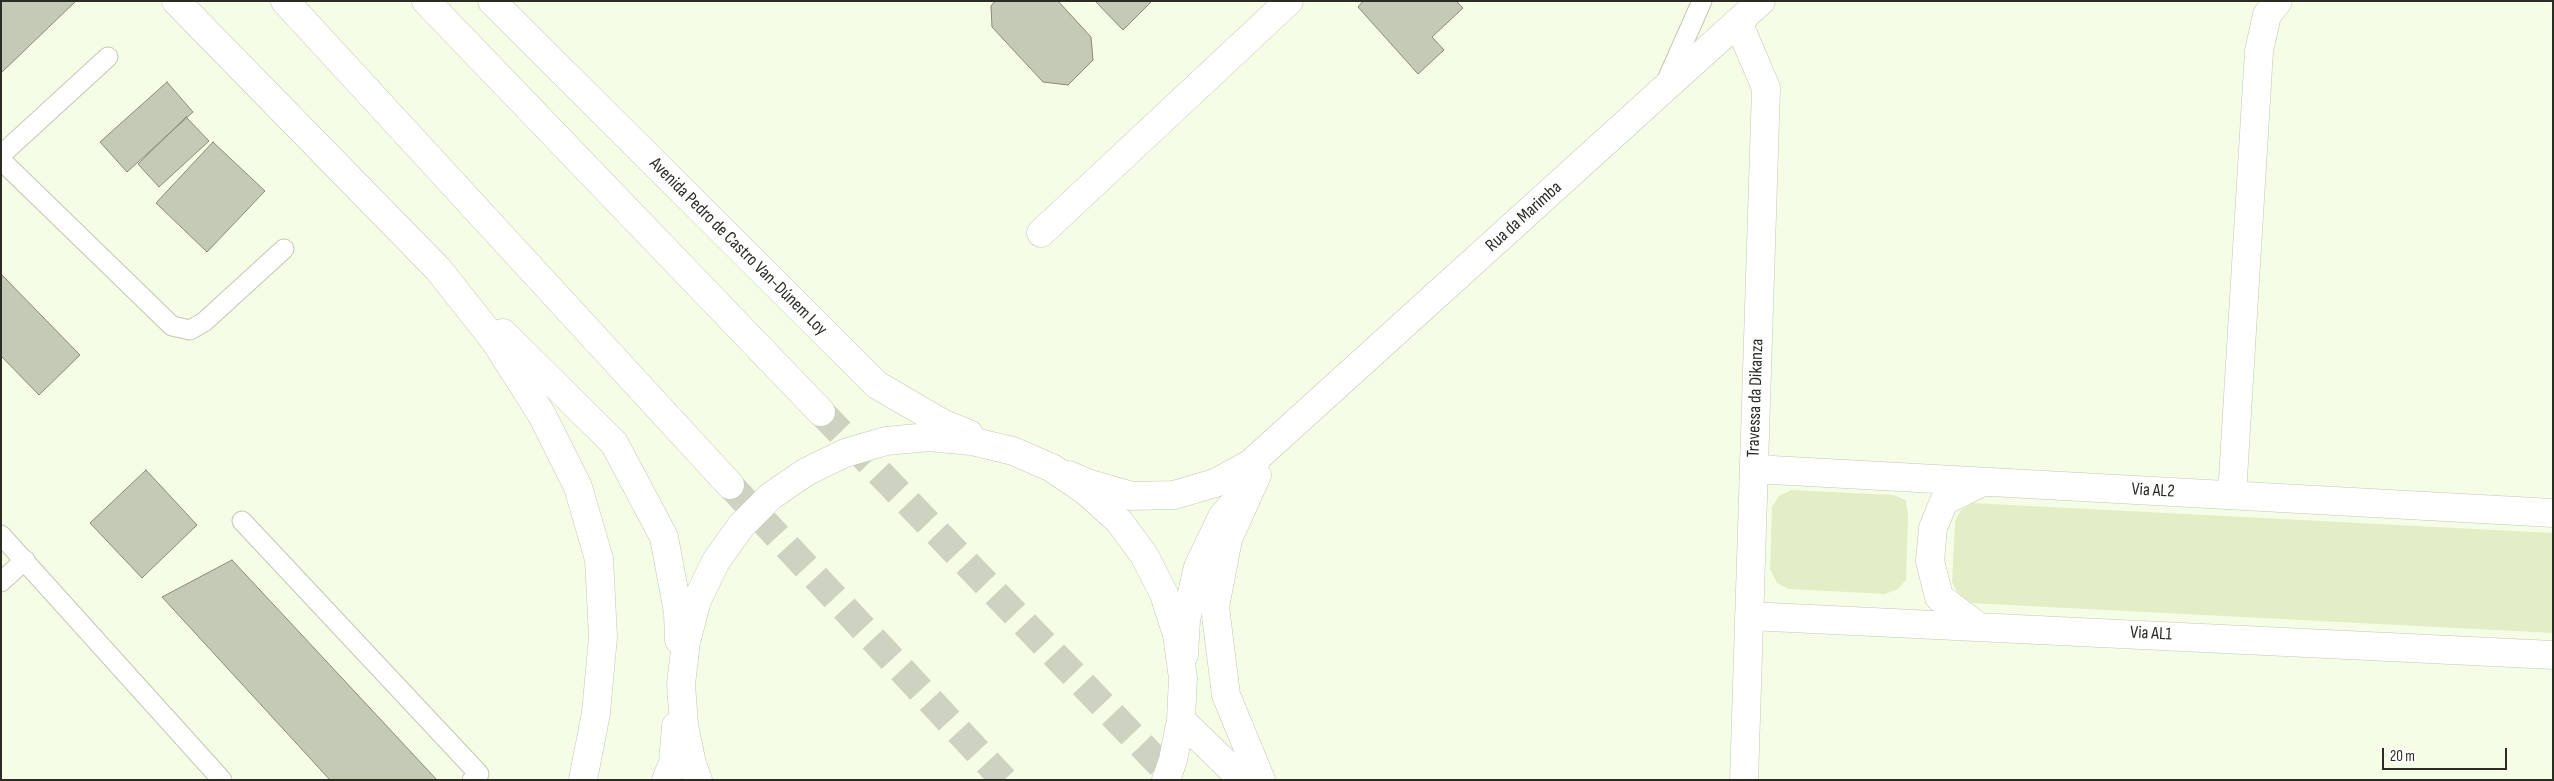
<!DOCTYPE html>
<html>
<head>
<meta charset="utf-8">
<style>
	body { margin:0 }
	#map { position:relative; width:2554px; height:781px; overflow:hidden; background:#f6fde7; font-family:"Sofia Sans Condensed",sans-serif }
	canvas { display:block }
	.frame { position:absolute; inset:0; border:2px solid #2b2d25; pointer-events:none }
	.scale { position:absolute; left:2382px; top:748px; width:125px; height:22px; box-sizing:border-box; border:2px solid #2b2d25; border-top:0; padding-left:6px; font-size:15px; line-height:18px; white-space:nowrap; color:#2b2d25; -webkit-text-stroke:4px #fff; paint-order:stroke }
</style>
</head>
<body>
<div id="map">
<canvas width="2554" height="781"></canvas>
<div class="frame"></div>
<div class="scale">20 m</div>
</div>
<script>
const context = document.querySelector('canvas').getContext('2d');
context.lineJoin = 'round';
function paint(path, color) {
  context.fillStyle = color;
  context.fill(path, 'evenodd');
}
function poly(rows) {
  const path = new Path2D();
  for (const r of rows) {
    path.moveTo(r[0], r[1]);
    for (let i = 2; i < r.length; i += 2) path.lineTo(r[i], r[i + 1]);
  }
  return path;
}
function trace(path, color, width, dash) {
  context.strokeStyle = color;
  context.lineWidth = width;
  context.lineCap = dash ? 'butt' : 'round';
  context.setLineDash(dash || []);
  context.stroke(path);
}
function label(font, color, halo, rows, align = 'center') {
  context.font = font + ' "Sofia Sans Condensed",sans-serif';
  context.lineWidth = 4.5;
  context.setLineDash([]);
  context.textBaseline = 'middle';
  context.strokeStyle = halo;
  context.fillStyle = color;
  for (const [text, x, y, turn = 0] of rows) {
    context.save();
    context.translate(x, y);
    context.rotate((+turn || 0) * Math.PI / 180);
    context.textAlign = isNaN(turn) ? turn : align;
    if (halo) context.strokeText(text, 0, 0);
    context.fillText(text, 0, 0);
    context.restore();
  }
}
const green = poly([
	[1791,490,1893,495,1906,500,1908,516,1906,580,1898,589,1885,594,1788,589,1777,583,1770,569,1772,507,1779,496],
	[1973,503,2553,533,2553,633,1970,603,1959,596,1952,582,1955,521,1961,510]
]);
const building = poly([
	[1,1,76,1,1,73,1,1],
	[995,1,1058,1,1091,37,1093,60,1068,85,1043,82,992,27,991,6,995,1],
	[1095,1,1152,1,1123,30,1095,1],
	[1363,1,1456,1,1463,8,1432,37,1444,50,1418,74,1358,7,1363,1],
	[167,82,193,112,127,172,100,142,167,82],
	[186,117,209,141,159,187,138,164,186,117],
	[213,142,265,191,207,252,156,203,213,142],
	[1,274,80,355,39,395,1,356,1,274],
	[146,470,197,525,142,578,90,523,146,470],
	[232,560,437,780,330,780,162,597,232,560]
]);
const trunkTunnel = poly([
	[821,412,1175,780],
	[730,485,1004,780]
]);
const service = poly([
	[1666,82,1702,1],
	[1,155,108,57],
	[1,160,172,326,190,330,204,322,284,249],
	[242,521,479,774,472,780],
	[1,535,222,780],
	[1,582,25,560]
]);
const minor = poly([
	[1041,233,1289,1],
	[2232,495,2259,51,2267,15,2278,1]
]);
const tertiary = poly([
	[1738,22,1766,88,1744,780],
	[1754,469,2553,513],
	[1749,616,2553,655],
	[1976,625,1939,597,1930,561,1933,528,1944,501,1983,482]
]);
const secondary = poly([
	[1069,475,1090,484,1132,496,1174,495,1215,483,1250,464,1761,1],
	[1184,655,1186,620,1198,567,1222,517,1248,487]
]);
const primary = poly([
	[176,1,438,269,495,341,542,415,578,487,599,559,603,637,596,713,583,780],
	[492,1,877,385,944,424,969,434],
	[503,333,614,443,664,537,678,612,679,640],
	[1257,475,1228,539,1215,607,1226,695,1261,780],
	[1181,720,1243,780],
	[666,780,673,763,676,726],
	[698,780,692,764,684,725,681,684,686,642,697,600,716,561,741,526,771,496,806,472,845,453,886,441,929,437,971,441,1013,451,1052,468,1087,492,1119,521,1144,555,1164,594,1177,635,1183,678,1181,720,1173,760,1166,780]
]);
const trunk = poly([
	[285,1,730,485],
	[426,1,821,412]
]);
const streetNames = [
	["Rua da Marimba",1524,217,-42],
	["Avenida Pedro de Castro Van-Dúnem Loy",738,247,45],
	["Travessa da Dikanza",1756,398,-88],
	["Via AL2",2153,491,3],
	["Via AL1",2151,634,3]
];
paint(green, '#e3eec7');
paint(building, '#c4cab6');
trace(building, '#868c78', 1);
trace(trunkTunnel, '#cdd3c0', 28, [28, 14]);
trace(service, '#c1c8b3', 21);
trace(minor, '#c1c8b3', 29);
trace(tertiary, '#c1c8b3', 29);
trace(secondary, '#c1c8b3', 29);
trace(primary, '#c1c8b3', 29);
trace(trunk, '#c1c8b3', 29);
trace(service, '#fff', 19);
trace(minor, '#fff', 28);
trace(tertiary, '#fff', 28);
trace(secondary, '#fff', 28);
trace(primary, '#fff', 28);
trace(trunk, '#fff', 28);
label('18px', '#2b2d25', '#fff', streetNames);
</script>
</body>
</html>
